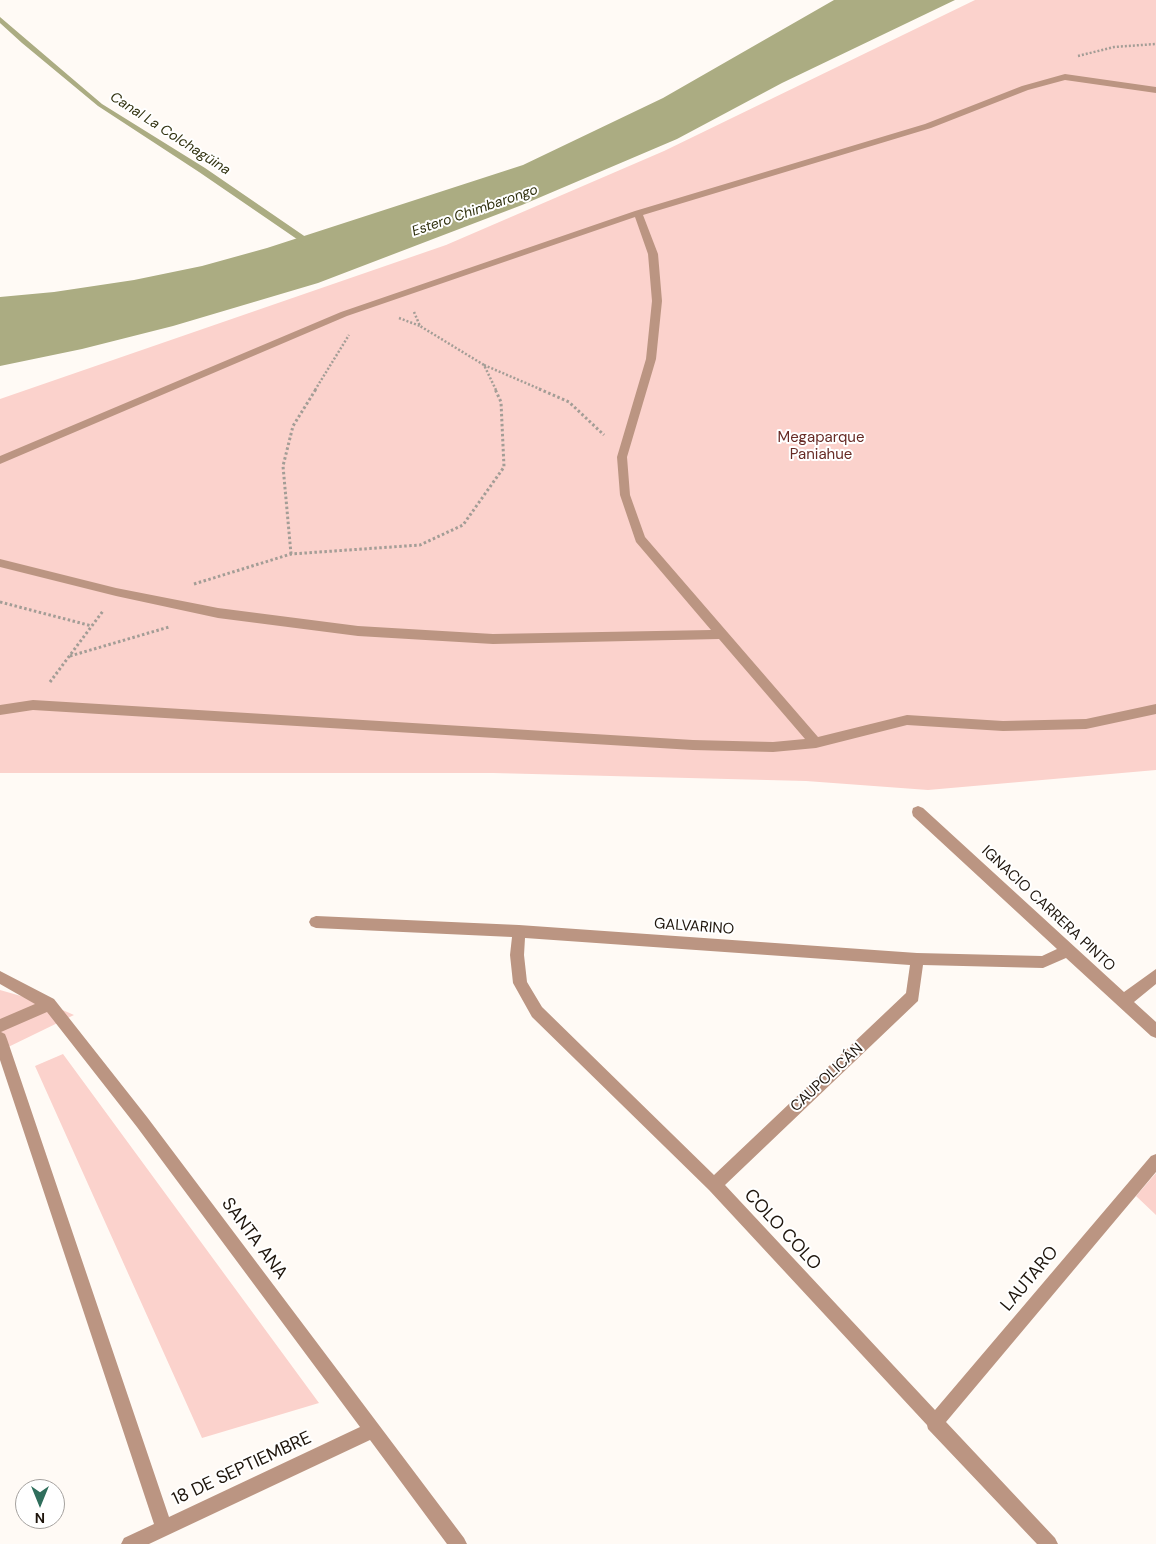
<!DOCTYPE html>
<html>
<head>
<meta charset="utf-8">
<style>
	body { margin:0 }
	#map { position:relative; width:1156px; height:1544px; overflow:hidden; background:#fffaf5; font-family:"DM Sans",sans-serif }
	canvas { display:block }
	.north { position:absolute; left:15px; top:1479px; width:50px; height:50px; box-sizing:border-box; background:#fff; border:1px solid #a5a19e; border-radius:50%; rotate:180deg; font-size:14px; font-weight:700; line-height:20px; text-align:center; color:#1e150c }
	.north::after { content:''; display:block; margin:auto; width:18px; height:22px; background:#2f6e5c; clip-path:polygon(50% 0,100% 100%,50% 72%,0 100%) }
</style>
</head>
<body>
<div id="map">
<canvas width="1156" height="1544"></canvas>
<div class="north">N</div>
</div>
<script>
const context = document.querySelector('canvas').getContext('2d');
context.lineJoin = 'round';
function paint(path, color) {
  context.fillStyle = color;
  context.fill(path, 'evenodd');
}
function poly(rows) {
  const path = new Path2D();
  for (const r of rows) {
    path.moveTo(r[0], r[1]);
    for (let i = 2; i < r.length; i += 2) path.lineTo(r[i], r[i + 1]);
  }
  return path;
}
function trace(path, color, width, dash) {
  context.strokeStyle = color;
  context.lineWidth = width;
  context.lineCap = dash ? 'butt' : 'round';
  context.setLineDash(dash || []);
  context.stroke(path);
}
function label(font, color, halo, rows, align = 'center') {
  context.font = font + ' "DM Sans",sans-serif';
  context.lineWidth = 4;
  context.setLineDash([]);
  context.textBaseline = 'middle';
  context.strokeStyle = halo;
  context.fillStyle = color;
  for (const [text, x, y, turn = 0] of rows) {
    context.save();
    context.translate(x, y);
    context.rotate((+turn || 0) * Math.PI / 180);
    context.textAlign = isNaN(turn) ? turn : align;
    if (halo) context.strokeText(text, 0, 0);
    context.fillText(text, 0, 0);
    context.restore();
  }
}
const green = poly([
	[975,0,1156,0,1156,770,928,790,806,781,493,773,0,773,0,399,446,245,664,151],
	[0,990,49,1004,74,1015,0,1051],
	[63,1054,319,1403,202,1438,35,1066],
	[1156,1173,1156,1215,1136,1196]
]);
const water = poly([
	[834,0,955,0,782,83,677,139,522,205,318,283,173,326,82,349,0,366,0,297,54,292,134,280,202,266,267,248,523,165,663,98]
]);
const stream = poly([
	[0,17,102,104,205,168,313,242,313,246,307,246,199,172,98,106,22,43,0,23,0,17]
]);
const pathFar1 = poly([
	[1078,56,1114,47,1156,44],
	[414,312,420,326,484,365,496,390],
	[399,318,420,326],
	[484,365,542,390],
	[315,390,349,335]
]);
const path = poly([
	[539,389,569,402,604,435],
	[291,554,283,466,293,426,316,389],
	[194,584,291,554,420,545,463,525,504,467,501,402,495,389],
	[0,602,92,626],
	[70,656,169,627],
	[50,682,103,611]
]);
const lane = poly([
	[1065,74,1156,87,1156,93,1065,80,1028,90,931,128,643,215,658,254,662,301,656,359,627,457,630,495,645,537,818,737,907,715,1003,721,1086,719,1156,704,1156,714,1086,729,1003,731,907,725,816,748,773,752,693,750,33,710,0,715,0,705,33,700,693,740,773,742,805,739,719,639,493,644,358,636,218,618,116,596,0,567,0,559,116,588,218,608,358,626,493,634,711,630,636,542,620,495,617,457,646,359,652,301,648,254,635,217,347,316,0,464,0,456,341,312,635,211,925,124,1022,86,1065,74]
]);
const street = poly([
	[918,806,923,808,1124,992,1156,969,1156,984,1134,1002,1156,1022,1156,1038,1151,1036,1066,958,1043,968,923,965,918,1001,725,1185,935,1410,1151,1156,1156,1154,1156,1172,946,1422,1055,1538,1058,1544,1037,1544,928,1429,927,1425,709,1190,532,1017,513,983,510,955,512,937,316,928,311,926,309,922,311,918,316,916,519,925,917,953,1042,956,1057,949,913,816,912,812,913,808,918,806],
	[525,938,910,965,906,993,714,1175,542,1007,527,982,524,955,525,938],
	[0,971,54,999,147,1117,464,1538,467,1544,447,1544,370,1440,149,1544,121,1544,124,1538,154,1524,0,1060,0,1019,35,1004,0,984,0,971],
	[47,1012,137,1127,360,1427,169,1517,7,1039,5,1034,1,1032,47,1012]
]);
const farWaternames = [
	["Canal La Colchagüina",170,134,33],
	["Estero Chimbarongo",475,211,-19]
];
const parkNames = [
	["Megaparque",821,438],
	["Paniahue",821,455]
];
const streetNames = [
	["IGNACIO CARRERA PINTO",1048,909,43],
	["GALVARINO",694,927,4],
	["CAUPOLICÁN",827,1078,-43]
];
const nearStreetnames = [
	["COLO COLO",782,1230,47],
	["SANTA ANA",254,1239,53],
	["LAUTARO",1030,1279,-50],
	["18 DE SEPTIEMBRE",242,1469,-25]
];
paint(green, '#fbd2cc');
paint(water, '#abac82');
paint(stream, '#abac82');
trace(pathFar1, '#a39d96', 2.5, [2, 2]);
trace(path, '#a39d96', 3, [2.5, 2.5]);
paint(lane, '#bb9582');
paint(street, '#bb9582');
label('italic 14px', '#30310e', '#fff', farWaternames);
label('15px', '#672b25', '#fff', parkNames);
label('15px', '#1e150c', '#fff', streetNames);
label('18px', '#1e150c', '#fff', nearStreetnames);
</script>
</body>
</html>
